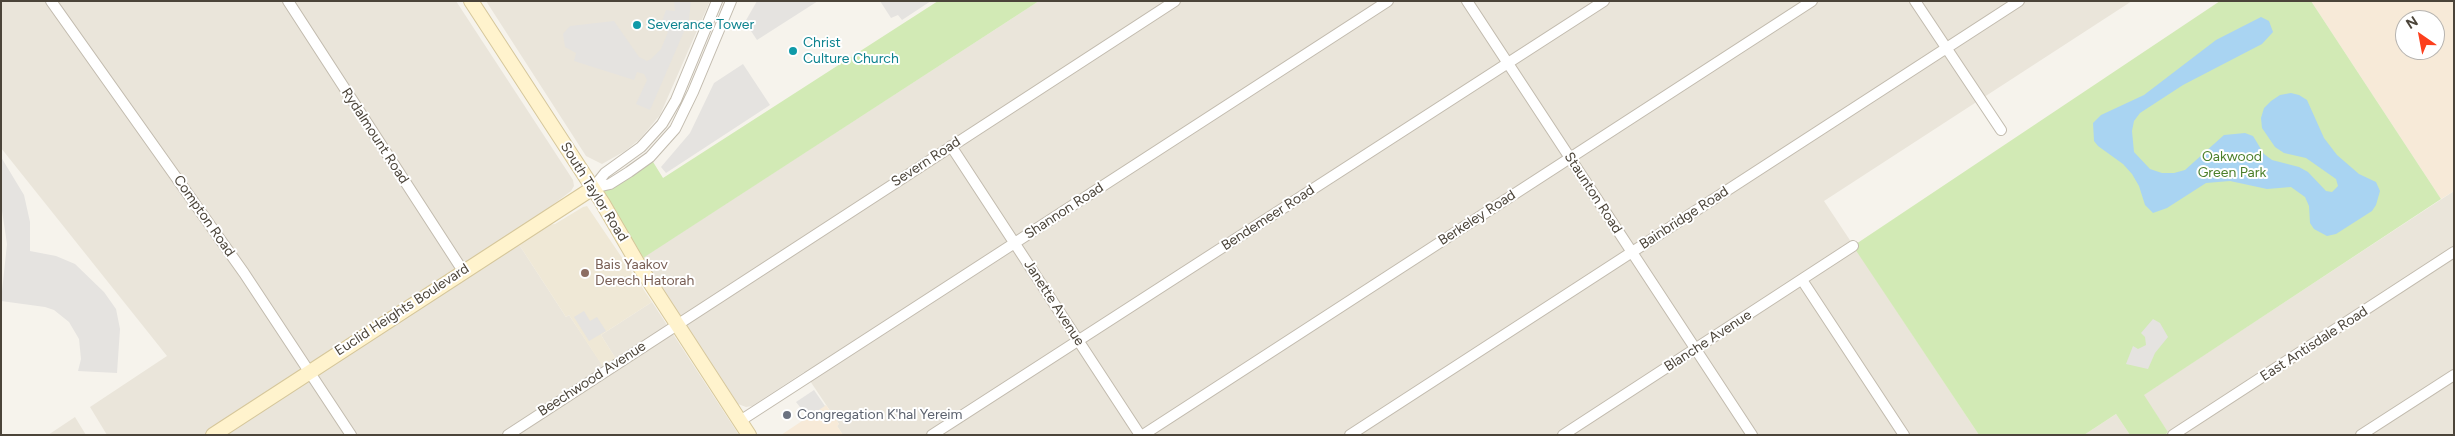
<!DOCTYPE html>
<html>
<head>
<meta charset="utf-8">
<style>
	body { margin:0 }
	#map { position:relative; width:2455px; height:436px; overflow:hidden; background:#f6f3ec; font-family:Figtree,sans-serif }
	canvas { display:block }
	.frame { position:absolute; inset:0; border:2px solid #4b4439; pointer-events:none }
	.north { position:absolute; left:2395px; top:10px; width:50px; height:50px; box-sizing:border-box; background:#fff; border:1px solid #b7b4b0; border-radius:50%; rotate:327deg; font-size:14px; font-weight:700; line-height:20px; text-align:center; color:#4b4439 }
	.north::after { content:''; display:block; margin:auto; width:18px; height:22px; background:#fc3f1d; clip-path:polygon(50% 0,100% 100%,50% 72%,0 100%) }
</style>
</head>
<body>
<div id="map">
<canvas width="2455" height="436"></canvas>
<div class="frame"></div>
<div class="north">N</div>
</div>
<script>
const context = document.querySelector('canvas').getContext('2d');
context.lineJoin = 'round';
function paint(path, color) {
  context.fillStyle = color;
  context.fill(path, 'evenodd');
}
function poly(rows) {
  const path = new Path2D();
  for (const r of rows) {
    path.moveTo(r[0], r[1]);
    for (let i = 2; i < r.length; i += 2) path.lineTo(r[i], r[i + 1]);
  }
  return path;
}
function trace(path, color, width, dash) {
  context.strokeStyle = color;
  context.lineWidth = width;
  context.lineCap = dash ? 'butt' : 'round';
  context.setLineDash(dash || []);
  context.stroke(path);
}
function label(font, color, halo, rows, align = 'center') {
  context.font = font + ' Figtree,sans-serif';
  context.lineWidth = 4;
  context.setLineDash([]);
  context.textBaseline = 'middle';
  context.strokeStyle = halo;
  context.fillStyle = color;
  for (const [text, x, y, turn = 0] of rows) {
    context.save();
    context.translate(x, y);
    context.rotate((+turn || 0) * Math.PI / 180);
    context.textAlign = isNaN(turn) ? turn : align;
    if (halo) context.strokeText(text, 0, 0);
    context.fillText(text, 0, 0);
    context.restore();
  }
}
const residential = poly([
	[1,1,456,1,573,180,574,186,571,191,529,223,205,435,107,435,90,407,167,356,1,148],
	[486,1,710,1,660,115,640,139,625,151,602,164,586,156],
	[1039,1,2132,1,1824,201,1979,435,843,435,837,426,839,424,804,372,752,406,746,407,738,404,642,258],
	[2454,191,2454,435,2170,435,2143,395],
	[518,243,566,317,569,315,609,375,621,367,601,335,652,302,739,435,226,435],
	[2116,414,2130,435,2084,435],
	[75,417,86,435,48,435]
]);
const commercial = poly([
	[2311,1,2454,1,2454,191,2441,199],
	[2405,20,2435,20,2435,50,2405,50],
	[826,405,839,424,837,426,843,435,781,435]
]);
const education = poly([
	[587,206,652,302,601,335,616,359,603,367,569,315,566,317,518,243,547,225,555,224,583,207]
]);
const green = poly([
	[938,1,1039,1,643,258,638,264,593,188,650,157,663,178],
	[2220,1,2311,1,2441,199,2144,395,2168,432,2165,435,2130,435,2116,414,2084,435,1979,435,1853,246]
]);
const parking = poly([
	[674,1,691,1,689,20,650,110,636,104,647,80,644,74,637,72,634,80,574,61,576,53,565,47,563,34,570,26,614,21,639,57,647,61,651,59,661,49,668,32,660,27,666,10,675,11],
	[757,1,818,1,757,40,745,22],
	[880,1,931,1,902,20,898,15,891,18],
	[743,64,770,105,666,173,661,167,690,133,714,83],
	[1,157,24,195,30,222,30,251,56,256,75,264,104,292,116,309,120,329,117,373,78,371,81,359,79,339,69,322,54,310,45,307,1,301,7,244,1,204],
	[584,311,590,321,597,317,606,331,589,341,574,317],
	[2153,319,2160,323,2168,337,2155,353,2148,369,2126,364,2133,346,2138,349,2146,345,2145,337,2141,333],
	[814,390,825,406,808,417,796,402]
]);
const water = poly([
	[2261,17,2269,21,2273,32,2262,44,2183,85,2140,113,2134,121,2132,131,2134,152,2150,169,2162,173,2174,173,2185,170,2224,135,2245,133,2253,136,2264,154,2272,160,2299,167,2308,172,2326,191,2332,192,2338,186,2336,179,2306,158,2284,153,2275,147,2262,128,2261,118,2264,108,2271,101,2280,95,2291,93,2299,95,2307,100,2324,138,2337,155,2359,174,2376,182,2380,191,2376,205,2372,211,2336,234,2327,236,2314,229,2310,223,2309,206,2305,197,2291,187,2267,189,2230,181,2206,183,2167,208,2153,213,2145,205,2139,186,2132,174,2123,164,2098,146,2094,141,2093,123,2101,115,2144,95,2216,40]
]);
const street = poly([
	[51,1,244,273,351,435],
	[288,1,463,271],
	[1467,1,1752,435],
	[1915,1,2001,130],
	[951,146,1140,435],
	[593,188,610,184,629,172,650,157,675,129,693,92,731,1],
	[593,188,605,173,641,147,662,124,676,100,717,1],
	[1802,280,1904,435],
	[740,421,1388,1],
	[508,435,1175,1],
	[932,435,1604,1],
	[1143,435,1812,1],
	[1350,435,2019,1],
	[1563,435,1853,246],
	[2173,435,2454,252],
	[2361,435,2454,375]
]);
const secondary = poly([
	[471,1,602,202,638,264,749,435],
	[213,435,593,188]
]);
const markers = [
	[637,25,5,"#0f9aa8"],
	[793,51,5,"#0f9aa8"],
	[585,273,5,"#8d6e63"],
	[787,415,5,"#6b7280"]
];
const cultureNames = [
	["Severance Tower",647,25],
	["Christ",803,43],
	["Culture Church",803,59]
];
const streetNames = [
	["Rydalmount Road",375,136,57],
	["Severn Road",926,162,-33],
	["South Taylor Road",594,192,58],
	["Staunton Road",1593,193,57],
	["Shannon Road",1064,211,-33],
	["Compton Road",204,216,55],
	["Bendemeer Road",1268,218,-33],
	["Berkeley Road",1477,218,-33],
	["Bainbridge Road",1684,218,-33],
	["Janette Avenue",1054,303,57],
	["Euclid Heights Boulevard",402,310,-33],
	["Blanche Avenue",1708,341,-33],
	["East Antisdale Road",2314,344,-33],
	["Beechwood Avenue",592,379,-33]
];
const parkNames = [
	["Oakwood",2232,157],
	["Green Park",2232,173]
];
const educationNames = [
	["Bais Yaakov",595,265],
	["Derech Hatorah",595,281]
];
const worshipNames = [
	["Congregation K'hal Yereim",797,415]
];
paint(residential, '#eae5da');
paint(commercial, '#f7ead8');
paint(education, '#efe8d6');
paint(green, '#d2eab5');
paint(parking, '#e5e3e0');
paint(water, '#a9d4f2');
trace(street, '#c2bbae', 12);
trace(secondary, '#d6c79b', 16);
trace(street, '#fff', 10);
trace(secondary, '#fff3cd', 14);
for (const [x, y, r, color] of markers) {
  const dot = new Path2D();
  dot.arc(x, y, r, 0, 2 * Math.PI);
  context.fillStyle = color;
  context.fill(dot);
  trace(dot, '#fff', 2);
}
label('14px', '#0d838f', '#fff', cultureNames, 'left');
label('14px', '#4b4439', '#fff', streetNames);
label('14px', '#4a7f2a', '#fff', parkNames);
label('14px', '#785e54', '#fff', educationNames, 'left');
label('14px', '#5b616d', '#fff', worshipNames, 'left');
</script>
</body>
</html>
